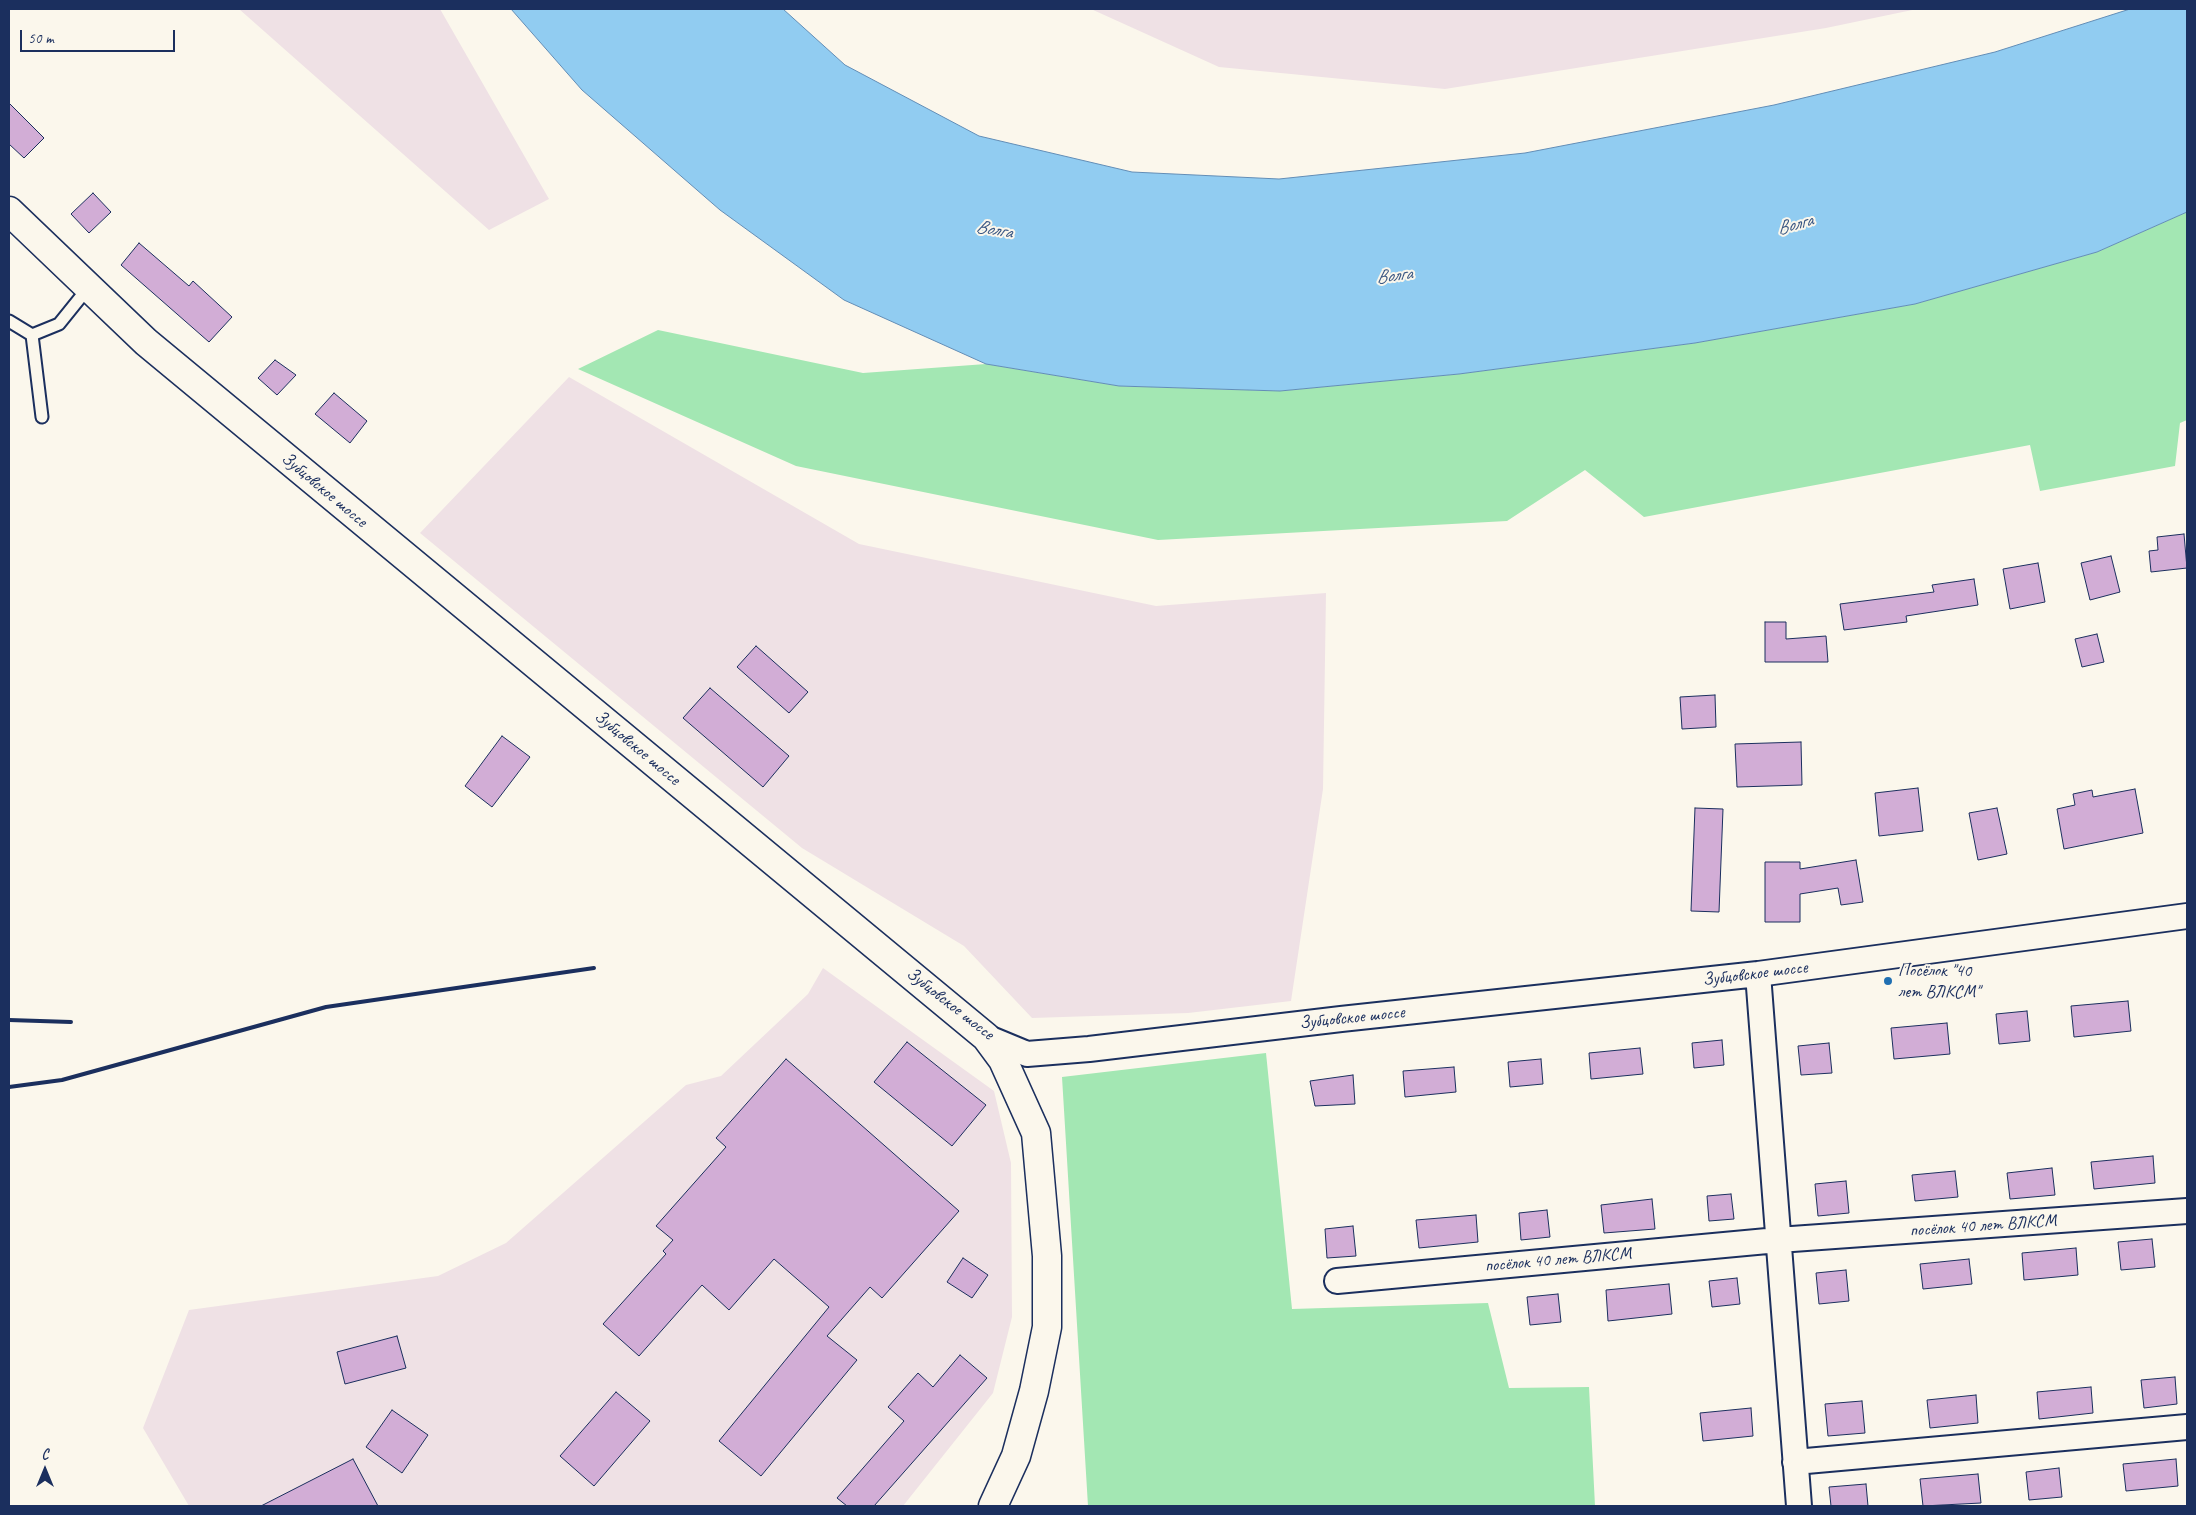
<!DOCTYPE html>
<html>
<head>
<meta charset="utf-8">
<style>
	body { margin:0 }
	#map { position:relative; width:2196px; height:1515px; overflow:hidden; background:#fbf7ec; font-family:Caveat,sans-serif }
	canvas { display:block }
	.frame { position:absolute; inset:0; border:10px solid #1b2f5e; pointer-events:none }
	.north { position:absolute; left:20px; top:1445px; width:50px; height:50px; -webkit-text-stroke:4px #fbf7ec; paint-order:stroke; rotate:0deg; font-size:14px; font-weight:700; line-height:20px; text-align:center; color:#1b2f5e }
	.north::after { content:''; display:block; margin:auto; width:18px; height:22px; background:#1b2f5e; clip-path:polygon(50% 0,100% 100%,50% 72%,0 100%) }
	.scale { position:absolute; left:20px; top:30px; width:155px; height:22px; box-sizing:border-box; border:2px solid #1b2f5e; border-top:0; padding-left:6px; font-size:15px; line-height:18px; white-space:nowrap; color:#1b2f5e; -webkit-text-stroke:4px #fbf7ec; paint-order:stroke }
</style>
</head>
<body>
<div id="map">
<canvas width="2196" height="1515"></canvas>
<div class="frame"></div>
<div class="north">С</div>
<div class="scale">50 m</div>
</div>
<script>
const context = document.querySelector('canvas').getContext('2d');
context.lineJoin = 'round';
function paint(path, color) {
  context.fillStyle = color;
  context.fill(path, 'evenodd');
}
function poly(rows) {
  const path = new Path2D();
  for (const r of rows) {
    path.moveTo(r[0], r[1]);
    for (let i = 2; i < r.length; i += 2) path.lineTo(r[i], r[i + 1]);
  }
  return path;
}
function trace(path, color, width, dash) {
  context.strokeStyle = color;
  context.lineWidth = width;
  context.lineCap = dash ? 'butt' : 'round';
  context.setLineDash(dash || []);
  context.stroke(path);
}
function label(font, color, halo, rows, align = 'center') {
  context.font = font + ' Caveat,sans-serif';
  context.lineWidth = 4;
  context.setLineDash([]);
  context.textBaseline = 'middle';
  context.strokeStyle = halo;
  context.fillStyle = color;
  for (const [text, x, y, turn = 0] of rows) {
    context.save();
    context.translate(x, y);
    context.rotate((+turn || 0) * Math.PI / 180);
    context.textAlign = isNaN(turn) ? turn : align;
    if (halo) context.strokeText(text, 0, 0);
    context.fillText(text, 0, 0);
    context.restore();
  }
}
const built = poly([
	[239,9,440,9,549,199,489,230],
	[1091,9,1917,9,1826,28,1445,89,1219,67],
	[569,377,859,544,1156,606,1326,593,1323,789,1291,1001,1188,1013,1032,1018,964,946,802,848,420,533],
	[823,968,994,1091,1011,1163,1012,1317,993,1393,903,1506,189,1506,143,1428,189,1310,438,1276,506,1243,686,1085,721,1076,808,994]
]);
const green = poly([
	[2187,212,2187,420,2180,423,2175,466,2040,491,2030,445,1644,517,1585,470,1507,521,1158,540,796,466,578,369,658,330,863,373,986,364,1119,386,1280,391,1459,374,1695,343,1915,304,2097,252],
	[1266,1053,1292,1309,1488,1303,1509,1388,1589,1387,1595,1506,1088,1506,1062,1077]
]);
const water = poly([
	[511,9,783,9,845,65,979,136,1132,172,1279,179,1525,153,1774,105,1995,52,2130,9,2187,9,2187,212,2097,252,1915,304,1695,343,1459,374,1280,391,1119,386,986,364,844,300,720,210,582,90,511,9]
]);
const building = poly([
	[9,103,44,138,24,158,9,144,9,103],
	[93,193,111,212,89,233,71,214,93,193],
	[139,243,189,286,193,281,232,317,209,342,121,265,139,243],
	[275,360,296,375,277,395,258,378,275,360],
	[334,393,367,421,350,443,315,414,334,393],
	[2184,534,2187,568,2151,572,2149,551,2158,550,2157,537,2184,534],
	[2111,556,2120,592,2090,600,2081,563,2111,556],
	[2038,563,2045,602,2010,609,2003,569,2038,563],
	[1974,579,1978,605,1906,616,1907,622,1844,630,1840,604,1934,592,1932,585,1974,579],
	[1765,622,1786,622,1786,639,1826,636,1828,662,1765,662,1765,622],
	[2097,634,2104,662,2082,667,2075,639,2097,634],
	[756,646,808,692,789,713,737,667,756,646],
	[710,688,789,756,763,787,683,718,710,688],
	[1715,695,1716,727,1682,729,1680,697,1715,695],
	[502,736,530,757,492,807,465,786,502,736],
	[1801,742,1802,785,1737,787,1735,744,1801,742],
	[1918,788,1923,831,1879,836,1875,793,1918,788],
	[2135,789,2143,833,2064,849,2057,809,2075,805,2073,794,2092,790,2093,797,2135,789],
	[1695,808,1723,809,1719,912,1691,911,1695,808],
	[1997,808,2007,854,1978,860,1969,813,1997,808],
	[1856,860,1863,902,1841,905,1838,888,1800,894,1800,922,1765,922,1765,862,1800,862,1800,869,1856,860],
	[2128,1001,2131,1031,2074,1037,2071,1006,2128,1001],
	[2027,1011,2030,1041,1999,1044,1996,1014,2027,1011],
	[1947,1023,1950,1054,1894,1059,1891,1028,1947,1023],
	[1722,1040,1724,1065,1694,1068,1692,1043,1722,1040],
	[907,1042,986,1105,952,1146,874,1082,907,1042],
	[1829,1043,1832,1073,1801,1075,1798,1046,1829,1043],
	[1640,1048,1643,1074,1591,1079,1589,1053,1640,1048],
	[786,1059,959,1211,882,1298,870,1287,827,1336,857,1360,761,1476,719,1441,829,1307,774,1259,729,1310,702,1285,639,1356,603,1324,666,1254,663,1251,673,1240,656,1226,726,1147,716,1138,786,1059],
	[1541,1059,1543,1084,1510,1087,1508,1062,1541,1059],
	[1454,1067,1456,1092,1405,1097,1403,1071,1454,1067],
	[1353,1075,1355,1104,1315,1106,1310,1081,1353,1075],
	[2153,1156,2155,1183,2094,1189,2091,1162,2153,1156],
	[2052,1168,2055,1195,2010,1199,2007,1173,2052,1168],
	[1955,1171,1958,1197,1915,1201,1912,1175,1955,1171],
	[1846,1181,1849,1213,1818,1216,1815,1184,1846,1181],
	[1731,1194,1734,1219,1709,1221,1707,1196,1731,1194],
	[1652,1199,1655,1229,1604,1233,1601,1205,1652,1199],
	[1547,1210,1550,1237,1521,1240,1519,1213,1547,1210],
	[1476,1215,1478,1242,1419,1248,1416,1220,1476,1215],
	[1353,1226,1356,1256,1327,1258,1325,1229,1353,1226],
	[2152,1239,2155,1267,2121,1270,2118,1242,2152,1239],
	[2076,1248,2078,1275,2024,1280,2022,1253,2076,1248],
	[963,1258,988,1275,972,1298,947,1282,963,1258],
	[1969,1259,1972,1284,1923,1289,1920,1264,1969,1259],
	[1846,1270,1849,1301,1819,1304,1816,1273,1846,1270],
	[1737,1278,1740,1304,1712,1307,1709,1281,1737,1278],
	[1669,1284,1672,1314,1608,1321,1606,1290,1669,1284],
	[1558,1294,1561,1322,1530,1325,1527,1297,1558,1294],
	[397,1336,406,1368,345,1384,337,1352,397,1336],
	[960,1355,987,1378,874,1506,847,1506,837,1498,904,1421,888,1407,918,1373,933,1387,960,1355],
	[2175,1377,2177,1404,2144,1408,2141,1380,2175,1377],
	[2091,1387,2093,1413,2039,1419,2037,1392,2091,1387],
	[616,1392,650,1421,594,1486,560,1456,616,1392],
	[1976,1395,1978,1423,1930,1428,1927,1400,1976,1395],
	[1862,1401,1865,1433,1828,1436,1825,1404,1862,1401],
	[1751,1408,1753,1436,1703,1441,1700,1413,1751,1408],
	[392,1410,428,1435,402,1473,366,1447,392,1410],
	[353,1459,378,1506,261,1506,353,1459],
	[2176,1459,2178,1486,2126,1491,2123,1464,2176,1459],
	[2059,1468,2062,1497,2029,1500,2026,1472,2059,1468],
	[1978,1474,1981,1503,1923,1506,1920,1479,1978,1474],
	[1866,1484,1868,1506,1831,1506,1829,1487,1866,1484]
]);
const lane = poly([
	[9,321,32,335,59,324,88,288],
	[32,335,42,417]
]);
const street = poly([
	[1758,974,1799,1506],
	[986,1037,1027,1054,1089,1049,1341,1019,1758,974,2187,916],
	[1337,1281,1778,1240,2187,1211],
	[1795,1462,2187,1427]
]);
const primary = poly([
	[9,211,146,342,986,1037,1003,1060,1036,1133,1047,1256,1047,1327,1034,1391,1016,1456,993,1506]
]);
const rail = poly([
	[9,1020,71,1022],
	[9,1087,62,1080,326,1007,594,968]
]);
const markers = [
	[1888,981,5,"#1f6fb2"]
];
const streetNames = [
	["Зубцовское шоссе",324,490,40],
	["Зубцовское шоссе",637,748,40],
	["Зубцовское шоссе",1755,974,-7],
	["Зубцовское шоссе",950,1004,38],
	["Зубцовское шоссе",1352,1018,-6],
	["посёлок 40 лет ВЛКСМ",1983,1226,-4],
	["посёлок 40 лет ВЛКСМ",1558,1260,-5]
];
const poiNames = [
	["Посёлок \"40",1898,971],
	["лет ВЛКСМ\"",1898,992]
];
const waterNames = [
	["Волга",1795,225,-15],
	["Волга",994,230,10],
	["Волга",1394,276,-7]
];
paint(built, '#efe1e5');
paint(green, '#a3e7b3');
paint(water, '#91ccf1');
trace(water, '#628db6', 1);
paint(building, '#d2add6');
trace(building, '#1b2f5e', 1);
trace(lane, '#1b2f5e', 15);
trace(street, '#1b2f5e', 28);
trace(primary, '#1b2f5e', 31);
trace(lane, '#fbf7ec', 11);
trace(street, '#fbf7ec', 24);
trace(primary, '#fbf7ec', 28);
trace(rail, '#1b2f5e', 4);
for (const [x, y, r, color] of markers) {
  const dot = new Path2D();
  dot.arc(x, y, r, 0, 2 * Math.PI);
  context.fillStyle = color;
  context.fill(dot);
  trace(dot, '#fbf7ec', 2);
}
label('18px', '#1b2f5e', '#fbf7ec', streetNames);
label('18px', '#1b2f5e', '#fbf7ec', poiNames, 'left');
label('italic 19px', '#385683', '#fbf7ec', waterNames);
</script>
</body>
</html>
